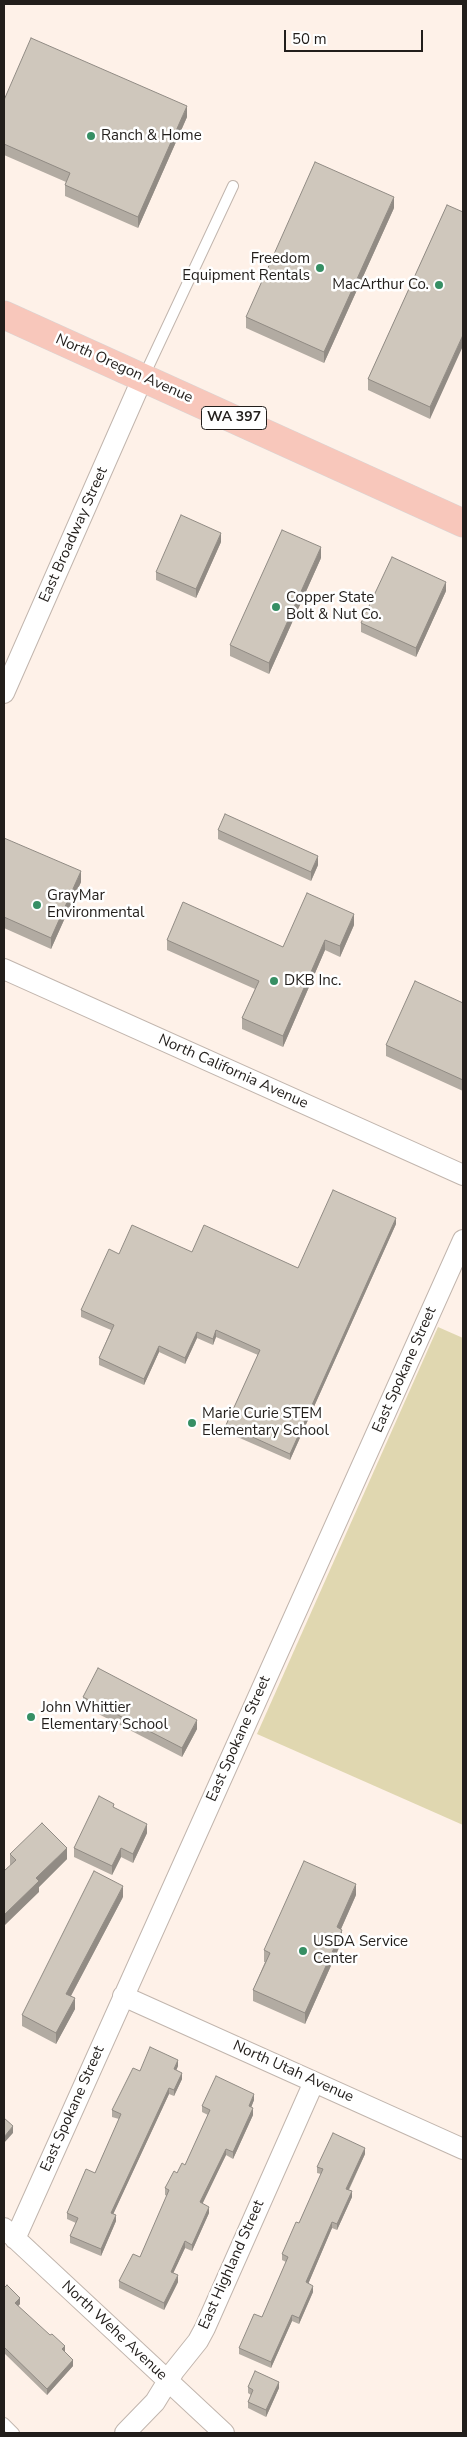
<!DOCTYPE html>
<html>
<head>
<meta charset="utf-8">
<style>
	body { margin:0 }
	#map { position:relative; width:467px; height:2437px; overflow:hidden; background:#fef1e8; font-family:"Nunito Sans",sans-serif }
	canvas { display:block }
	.frame { position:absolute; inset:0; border:5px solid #221e1b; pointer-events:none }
	.scale { position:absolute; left:284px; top:30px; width:139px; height:22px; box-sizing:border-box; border:2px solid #221e1b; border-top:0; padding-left:6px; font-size:15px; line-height:18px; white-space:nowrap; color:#221e1b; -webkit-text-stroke:4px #fff; paint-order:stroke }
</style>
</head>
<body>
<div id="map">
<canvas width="467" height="2437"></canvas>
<div class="frame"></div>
<div class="scale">50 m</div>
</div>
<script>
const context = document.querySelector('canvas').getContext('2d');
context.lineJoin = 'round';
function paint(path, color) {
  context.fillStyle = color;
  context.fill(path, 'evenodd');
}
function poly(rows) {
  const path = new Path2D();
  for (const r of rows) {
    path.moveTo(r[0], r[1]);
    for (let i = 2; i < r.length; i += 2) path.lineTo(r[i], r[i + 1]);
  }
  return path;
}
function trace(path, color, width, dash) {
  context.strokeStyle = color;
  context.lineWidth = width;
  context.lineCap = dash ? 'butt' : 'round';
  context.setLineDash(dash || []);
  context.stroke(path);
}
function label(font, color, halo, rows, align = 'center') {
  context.font = font + ' "Nunito Sans",sans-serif';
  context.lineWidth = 5;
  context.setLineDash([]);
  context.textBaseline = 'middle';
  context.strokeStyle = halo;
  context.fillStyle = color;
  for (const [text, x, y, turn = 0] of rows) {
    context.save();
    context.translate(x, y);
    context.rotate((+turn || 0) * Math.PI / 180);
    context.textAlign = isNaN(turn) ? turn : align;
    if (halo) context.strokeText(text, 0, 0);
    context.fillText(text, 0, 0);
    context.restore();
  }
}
const green = poly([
	[438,1327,463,1338,463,1825,257,1734]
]);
const service = poly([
	[144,376,233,186],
	[4,2423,14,2433]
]);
const minor = poly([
	[4,693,143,377],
	[4,969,463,1175],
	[123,1996,463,2149],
	[4,2228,224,2433],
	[15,2239,463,1240],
	[125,2433,155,2402,174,2371,198,2341,205,2328,314,2082]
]);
const primary = poly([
	[4,315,463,523]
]);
const wall = poly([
	[4,100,187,117,138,228,65,196,65,185,66,182,4,155],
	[447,205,430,419,368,390,368,379],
	[394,208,324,363,246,328,246,317],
	[221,542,196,598,156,580,156,572],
	[321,558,269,674,230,656,230,645],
	[446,591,416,657,361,632,361,623],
	[218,830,318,865,311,881,218,839],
	[4,838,81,882,51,949,4,928],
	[354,925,340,957,325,950,283,1047,242,1029,242,1018,255,989,167,950,167,940,283,947],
	[463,1003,463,1091,386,1056,386,1045],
	[396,1224,290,1460,226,1432,226,1425,258,1355,216,1337,213,1345,197,1338,185,1364,159,1352,144,1385,99,1365,99,1358,111,1330,81,1317,81,1310,119,1254,192,1252,298,1268],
	[83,1697,197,1729,182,1757,83,1706],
	[114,1808,147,1833,133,1863,121,1857,112,1875,74,1857,74,1848],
	[10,1854,67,1859,39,1887,39,1892,10,1865],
	[356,1895,341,1929,342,1941,305,2024,253,2001,253,1990,265,1962,264,1962,264,1950],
	[123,1897,71,1996,75,2009,56,2044,22,2026,22,2015],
	[178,2066,176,2070,182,2079,174,2096,169,2094,113,2214,116,2221,101,2256,70,2243,70,2236,76,2223,67,2219,67,2213,95,2173,119,2119,112,2117,112,2110,140,2071],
	[254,2100,251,2107,253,2115,233,2159,226,2155,202,2203,209,2213,192,2251,185,2248,173,2273,178,2282,164,2310,119,2288,119,2281,140,2257,167,2196,165,2195,165,2188,177,2173,185,2165,208,2115,202,2112,202,2106],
	[365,2154,349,2190,352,2197,337,2230,332,2228,308,2284,313,2292,299,2324,292,2321,271,2368,239,2354,239,2348,262,2317,286,2262,282,2260,282,2254,299,2223,321,2174,317,2173,317,2167],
	[4,2288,20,2304,18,2306,65,2352,73,2366,47,2395,4,2353],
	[248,2387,279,2388,266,2417,248,2408,248,2402,251,2395,248,2393]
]);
const shadedWall = poly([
	[187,106,187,117,138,228,138,217],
	[394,197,394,208,324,363,324,352],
	[463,335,463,346,430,419,430,407],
	[221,533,221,542,196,598,196,589],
	[321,547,321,558,269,674,269,663],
	[446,582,446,591,416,657,416,648],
	[318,856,318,865,311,881,311,872],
	[81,871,81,882,51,949,51,938],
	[354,914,354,925,340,957,340,946],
	[325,940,325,950,283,1047,283,1036],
	[396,1218,396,1224,290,1460,290,1454],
	[216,1330,216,1337,213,1345,213,1339],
	[197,1332,197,1338,185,1364,185,1358],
	[159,1346,159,1352,144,1385,144,1379],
	[197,1720,197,1729,182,1757,182,1748],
	[147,1824,147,1833,133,1863,133,1854],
	[67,1848,67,1859,39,1887,39,1892,4,1926,4,1915,36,1878],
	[121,1848,121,1857,112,1875,112,1866],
	[356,1884,356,1895,337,1938,337,1927],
	[123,1886,123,1897,66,2005,66,1994],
	[342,1930,342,1941,305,2024,305,2013],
	[75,1998,75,2009,56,2044,56,2033],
	[178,2060,178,2066,174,2076,174,2069],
	[182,2073,182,2079,174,2096,174,2090],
	[169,2088,169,2094,111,2219,111,2213],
	[254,2094,254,2100,249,2113,249,2106],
	[253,2108,253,2115,233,2159,233,2152],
	[13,2126,13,2133,4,2143,4,2137],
	[365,2148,365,2154,346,2195,346,2189],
	[226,2149,226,2155,200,2209,200,2202],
	[352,2191,352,2197,337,2230,337,2224],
	[209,2207,209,2213,192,2251,192,2245],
	[116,2215,116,2221,101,2256,101,2249],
	[332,2222,332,2228,306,2289,306,2282],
	[185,2241,185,2248,171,2278,171,2272],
	[178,2275,178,2282,164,2310,164,2303],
	[313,2286,313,2292,299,2324,299,2318],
	[20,2298,20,2304,15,2309,15,2303],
	[292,2315,292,2321,271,2368,271,2362],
	[65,2346,65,2352,62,2349],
	[73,2360,73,2366,47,2395,47,2389],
	[279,2382,279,2388,266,2417,266,2410]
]);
const building = poly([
	[31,38,187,106,138,217,65,185,70,173,4,144,4,100,31,38],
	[315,162,394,197,324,352,246,317,315,162],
	[447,205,463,212,463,335,430,407,368,379,447,205],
	[181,515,221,533,196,589,156,572,181,515],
	[282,530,321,547,269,663,230,645,282,530],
	[392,557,446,582,416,648,361,623,392,557],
	[225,814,318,856,311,872,218,830,225,814],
	[4,838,81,871,51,938,4,917,4,838],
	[307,893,354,914,340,946,325,940,283,1036,242,1018,259,981,167,940,183,902,283,947,307,893],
	[415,981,463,1003,463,1080,386,1045,415,981],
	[333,1190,396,1218,290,1454,226,1425,260,1350,216,1330,213,1339,197,1332,185,1358,159,1346,144,1379,99,1358,114,1325,81,1310,109,1249,119,1254,132,1225,192,1252,204,1225,298,1268,333,1190],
	[98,1668,197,1720,182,1748,83,1697,98,1668],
	[99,1796,114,1804,113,1807,147,1824,133,1854,121,1848,112,1866,74,1848,99,1796],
	[42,1823,67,1848,36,1878,39,1881,4,1915,4,1871,16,1860,10,1854,42,1823],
	[304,1861,356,1884,337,1927,342,1930,305,2013,253,1990,270,1953,264,1950,304,1861],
	[94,1871,123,1886,66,1994,75,1998,56,2033,22,2015,94,1871],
	[150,2047,178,2060,174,2069,182,2073,174,2090,169,2088,111,2213,116,2215,101,2249,70,2236,78,2218,67,2213,86,2169,95,2173,121,2114,112,2110,133,2068,140,2071,150,2047],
	[216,2076,254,2094,249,2106,253,2108,233,2152,226,2149,200,2202,209,2207,192,2245,185,2241,171,2272,178,2275,164,2303,119,2281,133,2254,140,2257,169,2190,165,2188,174,2171,177,2173,182,2163,185,2165,210,2110,202,2106,216,2076],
	[4,2118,13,2126,4,2137,4,2118],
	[333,2133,365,2148,346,2189,352,2191,337,2224,332,2222,306,2282,313,2286,299,2318,292,2315,271,2362,239,2348,254,2314,262,2317,288,2257,282,2254,296,2222,299,2223,323,2169,317,2167,333,2133],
	[7,2285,20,2298,15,2303,50,2335,52,2334,65,2346,62,2349,73,2360,47,2389,4,2347,4,2288,7,2285],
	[255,2371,279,2382,266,2410,248,2402,253,2390,248,2387,255,2371]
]);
const markers = [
	[91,136,5,"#368f64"],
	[320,268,5,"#368f64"],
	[439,285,5,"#368f64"],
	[276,607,5,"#368f64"],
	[37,905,5,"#368f64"],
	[274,981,5,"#368f64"],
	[192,1423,5,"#368f64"],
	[31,1717,5,"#368f64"],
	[303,1951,5,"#368f64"]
];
const shields = [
	[234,418,65]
];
const shieldNames = [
	["WA 397",234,418]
];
const poiNames = [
	["Ranch & Home",101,136],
	["Freedom",310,259,"right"],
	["Equipment Rentals",310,276,"right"],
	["MacArthur Co.",429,285,"right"],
	["Copper State",286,598],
	["Bolt & Nut Co.",286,615],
	["GrayMar",47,896],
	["Environmental",47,913],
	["DKB Inc.",284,981],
	["Marie Curie STEM",202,1414],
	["Elementary School",202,1431],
	["John Whittier",41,1708],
	["Elementary School",41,1725],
	["USDA Service",313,1942],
	["Center",313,1959]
];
const streetNames = [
	["North Oregon Avenue",124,369,24],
	["East Broadway Street",74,535,-66],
	["North California Avenue",233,1072,24],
	["East Spokane Street",405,1370,-66],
	["East Spokane Street",239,1739,-66],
	["North Utah Avenue",293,2072,24],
	["East Spokane Street",73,2109,-66],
	["East Highland Street",232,2265,-66],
	["North Wehe Avenue",114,2331,43]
];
paint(green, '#e0d7b0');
trace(service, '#c1b5ad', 12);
trace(minor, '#c1b5ad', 22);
trace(primary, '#d7d6d6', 29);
trace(service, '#fff', 10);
trace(minor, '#fff', 20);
trace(primary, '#f8c7bb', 28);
paint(wall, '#b2aba2');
paint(shadedWall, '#918b84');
paint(building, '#cfc7bc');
trace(building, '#918b84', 1);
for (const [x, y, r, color] of markers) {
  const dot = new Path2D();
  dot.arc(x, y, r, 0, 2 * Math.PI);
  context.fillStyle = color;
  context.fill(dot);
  trace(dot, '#fff', 2);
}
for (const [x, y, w] of shields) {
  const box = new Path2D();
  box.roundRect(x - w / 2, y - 11.5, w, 23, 4);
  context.fillStyle = '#fff';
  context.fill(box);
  trace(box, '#221e1b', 1);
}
label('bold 14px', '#221e1b', null, shieldNames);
label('15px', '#221e1b', '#fff', poiNames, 'left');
label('15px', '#221e1b', '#fff', streetNames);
</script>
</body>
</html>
